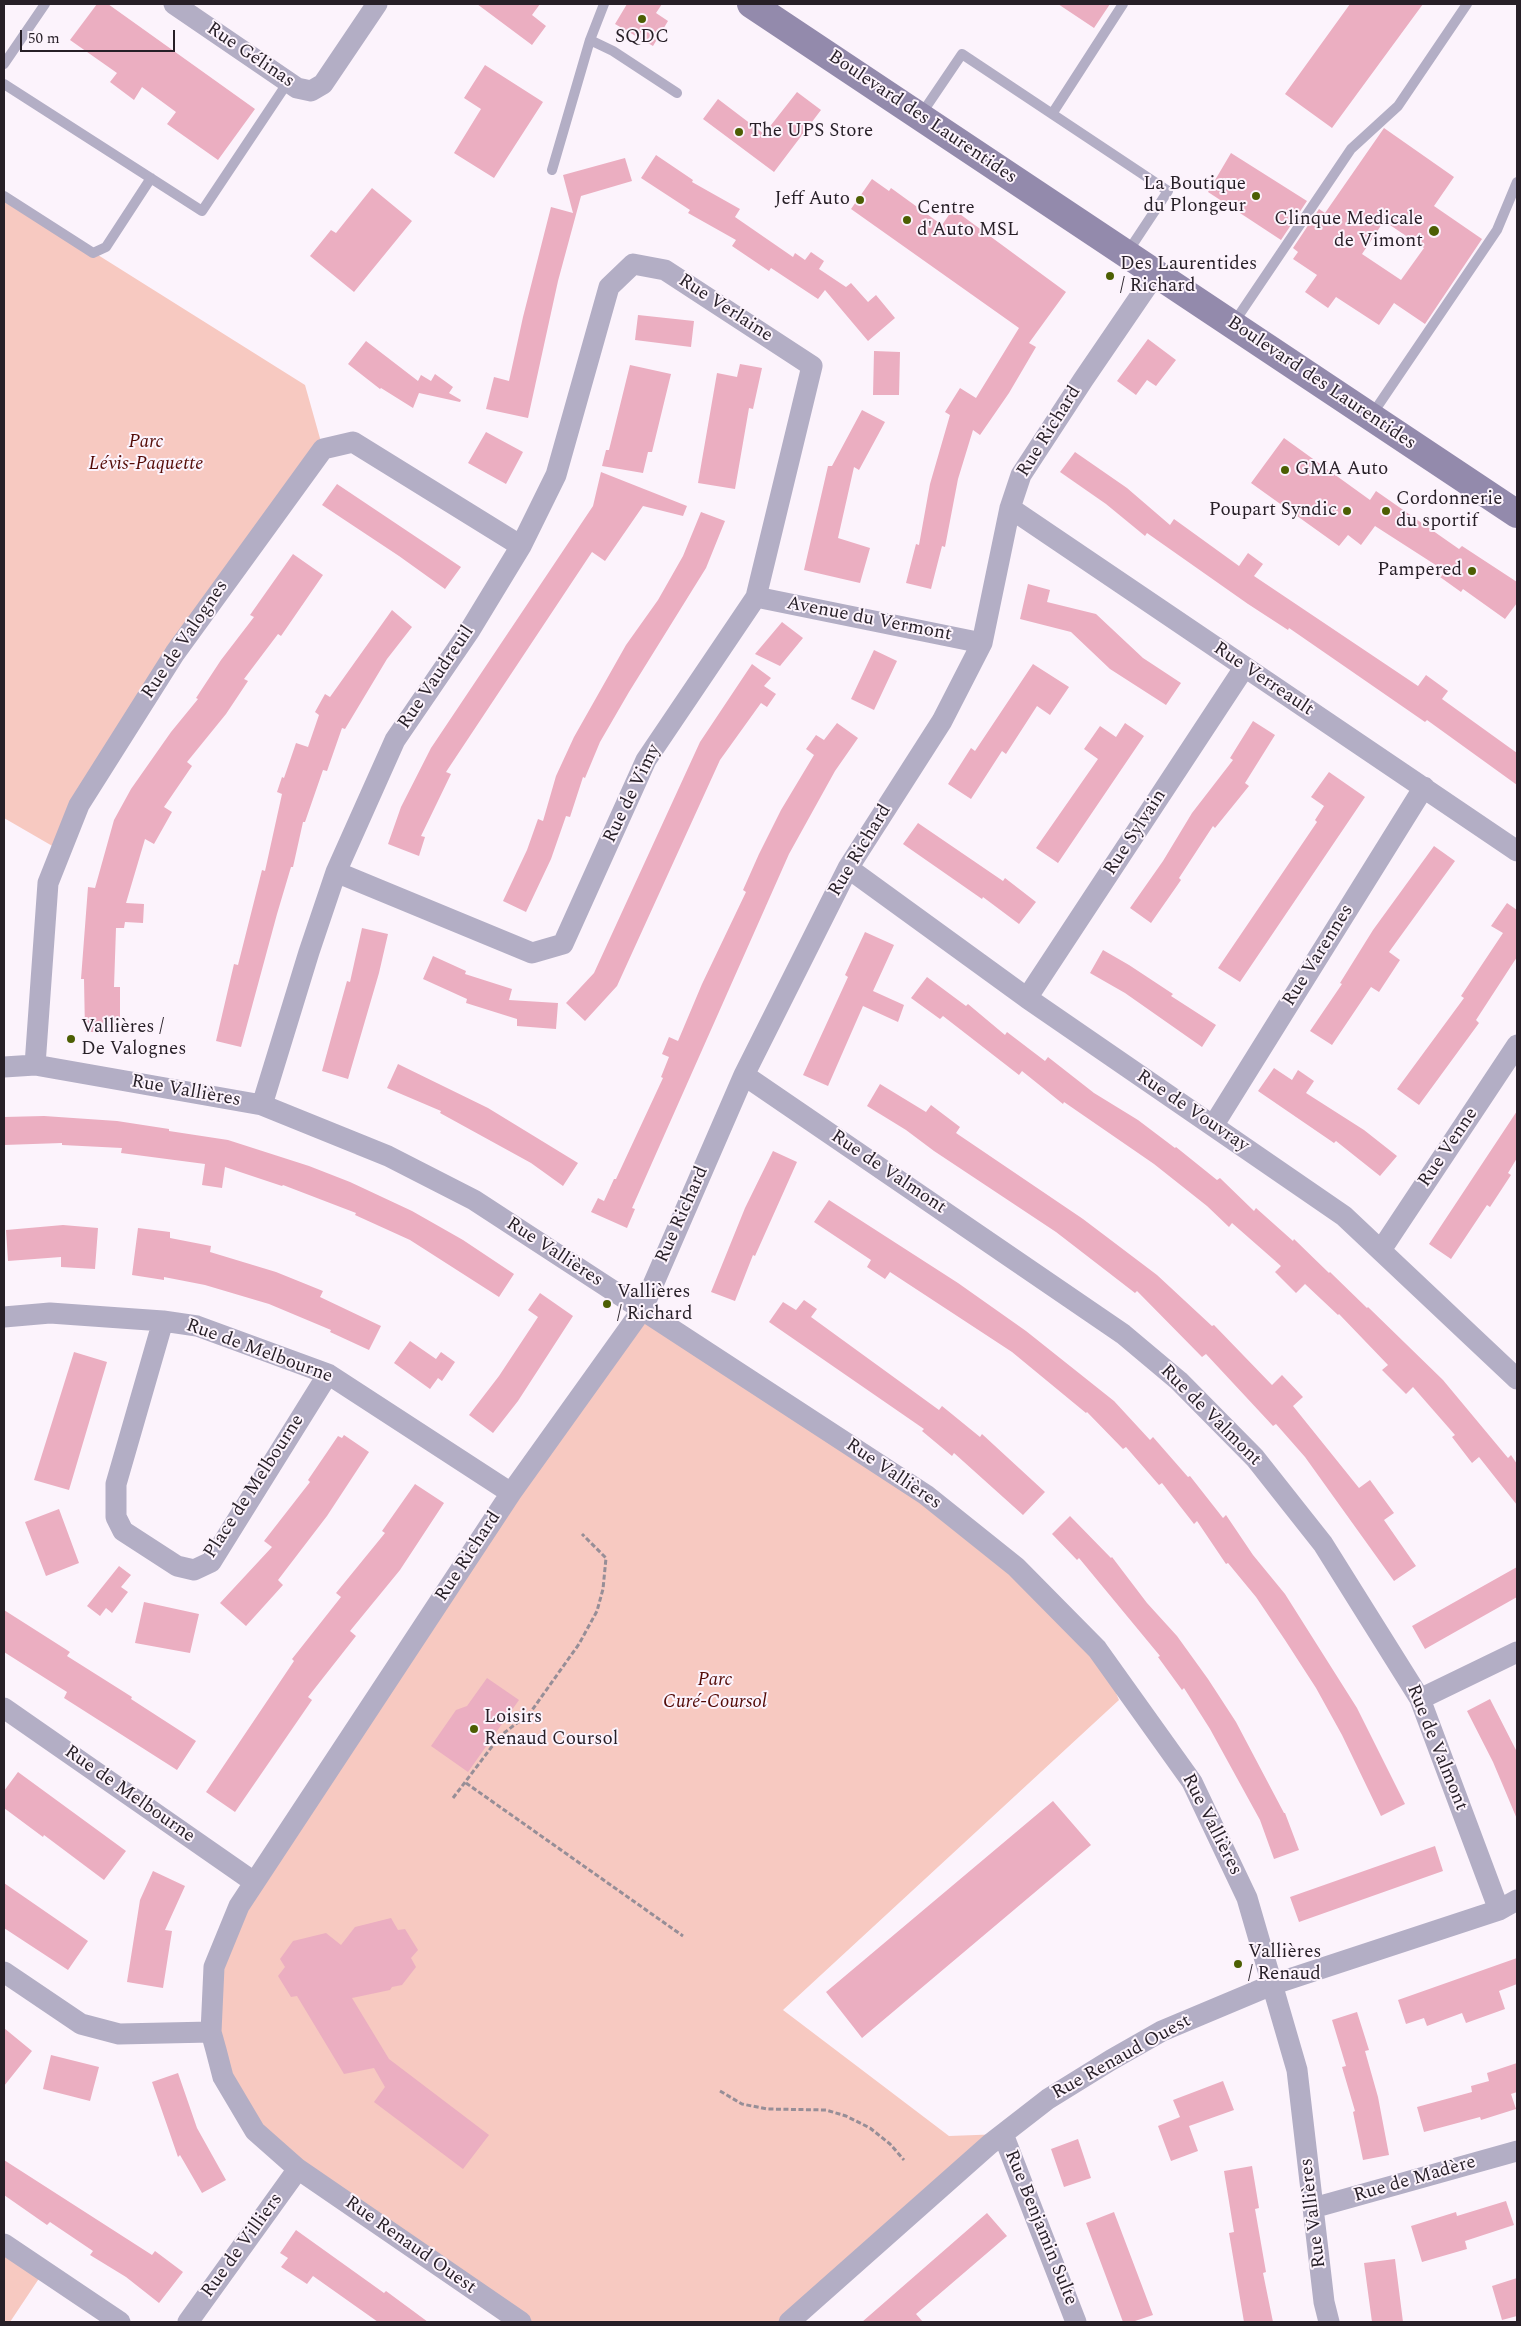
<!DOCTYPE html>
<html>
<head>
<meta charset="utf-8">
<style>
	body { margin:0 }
	#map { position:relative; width:1521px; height:2326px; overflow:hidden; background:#fcf3fc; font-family:Spectral,serif }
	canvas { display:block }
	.frame { position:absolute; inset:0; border:5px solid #271f27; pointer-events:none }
	.scale { position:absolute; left:20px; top:30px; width:155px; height:22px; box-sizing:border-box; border:2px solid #271f27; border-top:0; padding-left:6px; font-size:15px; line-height:18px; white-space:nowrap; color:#271f27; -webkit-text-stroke:4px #fcf3fc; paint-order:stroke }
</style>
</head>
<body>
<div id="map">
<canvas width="1521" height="2326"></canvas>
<div class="frame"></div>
<div class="scale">50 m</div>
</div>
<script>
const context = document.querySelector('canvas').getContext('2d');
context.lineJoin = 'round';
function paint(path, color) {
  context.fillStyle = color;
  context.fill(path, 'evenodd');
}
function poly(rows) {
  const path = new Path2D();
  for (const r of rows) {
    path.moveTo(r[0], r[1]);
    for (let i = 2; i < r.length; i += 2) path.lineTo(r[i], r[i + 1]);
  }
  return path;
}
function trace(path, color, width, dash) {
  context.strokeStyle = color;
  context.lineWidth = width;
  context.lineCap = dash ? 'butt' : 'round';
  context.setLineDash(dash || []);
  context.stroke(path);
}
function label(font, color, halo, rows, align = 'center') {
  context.font = font + ' Spectral,serif';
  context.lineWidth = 4;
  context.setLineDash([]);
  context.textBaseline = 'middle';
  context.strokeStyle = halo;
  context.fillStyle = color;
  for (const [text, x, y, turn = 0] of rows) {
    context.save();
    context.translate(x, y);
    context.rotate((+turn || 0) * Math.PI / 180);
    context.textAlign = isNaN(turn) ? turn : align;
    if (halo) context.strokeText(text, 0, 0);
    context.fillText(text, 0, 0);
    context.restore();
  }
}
const green = poly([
	[4,196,305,385,323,449,79,805,61,851,4,818],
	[642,1310,926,1495,1097,1649,1119,1700,783,2010,949,2136,1003,2134,789,2322,521,2322,298,2169,223,2077,214,1967,239,1906],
	[4,2244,44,2271,10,2322,4,2322]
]);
const building = poly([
	[97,4,108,4,255,109,218,160,167,124,176,112,142,87,134,100,110,82,117,73,70,40],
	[477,4,540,4,532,15,546,26,532,45],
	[627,4,662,4,656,13,668,21,653,46,615,24],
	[1058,4,1110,4,1094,28],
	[1350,4,1423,4,1332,128,1285,94],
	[485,65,543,102,494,178,454,153,481,109,464,98],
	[797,92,821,110,774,172,703,119,718,99,764,134],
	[1384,128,1454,177,1434,206,1482,239,1425,324,1394,303,1379,325,1336,297,1328,308,1305,292,1317,275,1293,259,1298,252,1293,248,1319,209,1325,213],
	[1384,221,1424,248,1401,280,1362,254],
	[1231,153,1307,201,1281,240,1208,192],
	[656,155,693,180,692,182,740,209,735,217,793,257,795,253,805,260,811,252,824,261,819,269,846,287,851,283,868,302,876,295,895,318,868,341,825,290,818,299,771,268,769,271,732,246,736,240,688,213,690,210,641,178],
	[625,158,632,181,581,196,558,281,528,418,486,409,494,377,509,381,523,317,551,207,573,213,563,175],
	[872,179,889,191,891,188,942,225,953,209,1066,292,1029,343,1036,347,1009,393,980,435,973,430,958,479,945,547,942,546,931,589,906,583,916,544,919,545,930,484,950,415,945,412,960,388,976,398,1019,328,851,209],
	[372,188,412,221,354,292,310,256,331,230,336,233],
	[638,315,694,321,691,347,635,340],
	[1148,339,1176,360,1156,386,1147,380,1136,395,1117,381],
	[366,341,418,381,421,375,431,381,435,374,453,387,449,393,461,400,460,402,419,393,413,408,381,388,380,389,348,364],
	[874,351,900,352,899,395,873,395],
	[740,364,762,368,753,409,749,408,735,489,698,483,717,373,737,377],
	[630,365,671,374,652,452,648,452,643,473,602,466,606,450,609,450],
	[862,410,885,422,859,470,854,467,838,538,870,548,860,583,804,570,828,466,832,466],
	[486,432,523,452,506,484,468,463],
	[1284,438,1370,500,1376,491,1459,549,1462,546,1517,582,1517,603,1505,619,1463,589,1461,592,1440,577,1445,571,1375,526,1361,545,1348,535,1339,546,1251,483],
	[1075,452,1127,488,1170,525,1174,519,1239,566,1248,553,1263,564,1254,576,1418,686,1426,675,1448,691,1442,699,1517,753,1517,785,1427,720,1425,722,1289,628,1288,630,1248,604,1147,533,1145,536,1106,504,1060,472],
	[601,472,687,506,683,516,643,506,605,561,592,552,446,772,451,774,421,836,425,837,419,856,388,844,401,807,431,748,593,506],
	[337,484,461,567,445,589,399,556,322,505],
	[701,512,725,521,706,568,629,692,600,742,585,778,583,777,570,817,566,816,551,859,526,912,503,901,527,850,538,819,543,821,556,776,574,737,626,645,658,600,683,556],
	[293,554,323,575,281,636,278,634,244,679,248,681,226,714,187,762,192,766,164,807,172,812,154,844,145,839,126,903,144,904,143,923,125,922,124,928,116,928,114,987,120,987,120,1032,85,1032,84,979,81,979,88,887,95,888,114,820,131,789,171,732,198,699,196,698,221,660,254,617,250,615],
	[1028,584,1050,590,1047,602,1096,614,1143,658,1181,683,1166,705,1110,669,1071,632,1020,619],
	[392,610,412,627,387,659,345,729,342,728,327,771,323,770,305,822,303,822,293,867,291,867,277,914,241,1047,216,1041,234,964,238,965,262,870,265,871,282,794,277,792,282,777,284,778,296,743,308,747,319,715,315,712,325,694,330,697],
	[782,622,803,638,780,666,755,654],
	[874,650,897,661,874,710,851,699],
	[752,664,771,678,764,686,776,694,767,707,761,703,720,760,617,986,585,1021,566,1003,594,973,700,742],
	[1033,664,1069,687,1050,715,1037,706,1006,754,1002,751,971,799,948,784,971,748,975,751],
	[1253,721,1275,735,1245,783,1249,786,1215,828,1213,826,1179,878,1181,880,1151,923,1130,908,1163,861,1192,813,1233,760,1230,758],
	[837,723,858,738,835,771,789,854,663,1138,632,1208,635,1209,627,1228,591,1212,598,1198,604,1201,614,1179,616,1179,663,1078,661,1077,669,1057,662,1054,669,1037,678,1041,702,984,746,892,743,890,759,854,781,810,814,755,806,749,816,735,824,740],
	[1125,723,1144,736,1058,863,1036,848,1098,759,1084,749,1100,726,1116,737],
	[1329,772,1365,797,1240,982,1218,968,1317,822,1315,820,1324,806,1311,797],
	[918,823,1003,881,1005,878,1036,902,1019,924,983,897,982,899,903,844],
	[1434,846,1455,861,1389,952,1400,960,1379,992,1371,987,1332,1045,1310,1031,1342,984,1340,983,1373,930],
	[1507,903,1517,910,1517,957,1476,1020,1479,1023,1419,1105,1397,1089,1464,998,1461,996,1503,933,1491,926],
	[362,928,388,934,379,973,348,1079,322,1071,347,981,350,982],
	[865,932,894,945,873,991,904,1005,898,1022,863,1006,828,1086,803,1075,848,977,845,975],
	[1103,950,1129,965,1173,994,1171,996,1216,1025,1202,1047,1125,993,1090,973],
	[433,956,466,971,465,974,512,989,509,1000,558,1003,556,1029,517,1026,517,1019,466,1003,467,999,423,979],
	[927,977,966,1006,968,1004,1005,1035,1007,1032,1045,1061,1048,1057,1094,1093,1138,1120,1175,1148,1176,1147,1217,1180,1220,1178,1254,1211,1256,1208,1293,1241,1294,1239,1329,1273,1330,1272,1367,1308,1368,1307,1443,1380,1508,1458,1511,1455,1517,1464,1517,1505,1479,1457,1472,1463,1452,1437,1455,1435,1413,1387,1406,1394,1382,1370,1388,1365,1339,1314,1338,1315,1305,1284,1296,1293,1275,1272,1281,1266,1232,1223,1229,1227,1207,1206,1154,1164,1064,1102,1063,1104,1022,1071,1019,1075,943,1016,940,1019,911,998],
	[398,1064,488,1108,578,1163,563,1186,531,1163,440,1113,441,1111,387,1088],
	[1274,1068,1292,1080,1298,1070,1314,1081,1306,1093,1364,1130,1397,1156,1380,1176,1336,1141,1334,1143,1258,1091],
	[880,1084,926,1112,931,1105,960,1127,956,1133,1083,1219,1157,1275,1212,1326,1214,1325,1272,1385,1282,1375,1303,1397,1293,1406,1359,1488,1370,1480,1394,1513,1384,1520,1416,1566,1394,1581,1305,1457,1276,1424,1273,1426,1206,1354,1202,1357,1137,1291,1135,1293,1056,1232,934,1151,906,1130,867,1106],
	[1517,1111,1517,1158,1508,1173,1511,1175,1490,1207,1487,1205,1451,1259,1429,1244],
	[44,1116,117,1121,169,1129,169,1131,228,1140,309,1166,350,1182,412,1211,463,1240,514,1274,499,1297,410,1240,355,1215,356,1213,283,1185,282,1186,225,1167,222,1188,202,1185,205,1164,121,1153,122,1148,62,1145,62,1143,4,1145,4,1117],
	[773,1151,797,1162,755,1256,753,1255,735,1301,711,1292,745,1208],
	[829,1200,958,1283,1026,1331,1114,1401,1150,1440,1153,1437,1188,1477,1190,1476,1223,1518,1226,1515,1253,1555,1285,1594,1357,1708,1405,1804,1381,1816,1342,1735,1316,1688,1285,1640,1256,1597,1228,1563,1226,1564,1197,1521,1194,1524,1162,1483,1159,1485,1126,1447,1123,1449,1087,1412,1086,1413,1012,1352,890,1272,885,1279,867,1267,871,1260,814,1222],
	[63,1225,98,1228,95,1269,61,1267,61,1257,8,1261,6,1230],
	[138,1228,170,1232,170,1238,211,1246,210,1252,276,1272,323,1291,320,1297,381,1326,369,1350,330,1332,331,1330,269,1304,205,1285,164,1277,164,1280,132,1275],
	[540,1293,573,1316,518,1401,493,1433,469,1415,499,1376,538,1317,528,1310],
	[804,1300,817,1309,811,1317,939,1410,942,1406,980,1437,982,1434,1045,1492,1023,1515,954,1453,952,1456,922,1431,924,1429,769,1322,783,1302,796,1310],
	[410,1341,436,1359,441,1352,455,1362,442,1381,438,1378,430,1389,394,1363],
	[74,1352,107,1362,69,1490,34,1480],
	[344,1435,369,1452,327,1516,278,1580,283,1585,246,1626,220,1603,272,1547,264,1541,310,1482,308,1480,338,1436,342,1438],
	[415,1484,444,1503,400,1570,350,1631,356,1636,308,1697,312,1700,235,1812,206,1792,294,1661,292,1659,341,1597,336,1593,385,1533,382,1531],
	[59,1509,79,1563,46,1576,25,1522],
	[1070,1516,1111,1558,1112,1557,1147,1603,1177,1636,1208,1679,1236,1722,1284,1813,1285,1813,1299,1850,1274,1859,1260,1820,1210,1729,1184,1688,1182,1690,1158,1657,1160,1656,1079,1558,1077,1560,1052,1534],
	[119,1566,131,1575,121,1587,128,1592,112,1613,106,1608,100,1616,87,1606],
	[1517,1567,1517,1597,1425,1649,1412,1626],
	[144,1602,199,1614,190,1653,135,1643],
	[4,1610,70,1652,67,1656,132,1697,131,1699,196,1741,177,1770,64,1698,67,1692,4,1652],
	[487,1678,519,1700,468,1772,431,1746,456,1710,467,1706],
	[1490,1699,1517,1752,1517,1819,1493,1762,1467,1711],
	[18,1772,126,1851,104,1880,44,1835,43,1837,4,1808,4,1791],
	[1053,1801,1091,1845,862,2038,826,1992],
	[1435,1846,1443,1871,1299,1922,1290,1897],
	[153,1871,185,1886,165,1930,172,1931,163,1988,127,1982,140,1900],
	[4,1883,88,1941,68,1970,4,1928],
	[391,1918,398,1930,405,1929,418,1950,411,1958,416,1967,402,1985,392,1987,390,1990,352,1998,389,2059,489,2135,463,2169,374,2102,385,2087,374,2068,344,2074,297,1996,291,1997,278,1976,285,1967,280,1959,293,1941,326,1933,341,1945,355,1927],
	[1517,1958,1517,1984,1499,1991,1505,2009,1466,2023,1462,2013,1427,2026,1424,2018,1406,2024,1398,2000],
	[1357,2012,1369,2050,1365,2051,1378,2097,1389,2155,1363,2160,1353,2112,1355,2111,1342,2067,1346,2066,1332,2020],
	[4,2028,32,2051,4,2086],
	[51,2055,99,2067,90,2101,43,2089],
	[1517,2063,1517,2092,1511,2094,1516,2109,1481,2120,1480,2117,1424,2132,1417,2107,1472,2092,1471,2086,1489,2081,1487,2073],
	[178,2073,197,2128,226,2180,202,2193,180,2155,178,2157,152,2082],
	[1223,2081,1234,2110,1189,2126,1198,2151,1171,2161,1158,2126,1180,2117,1173,2100],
	[1078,2139,1091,2178,1064,2187,1051,2149],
	[4,2160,152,2255,155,2251,183,2272,159,2303,126,2277,90,2255,93,2251,50,2222,47,2225,4,2195],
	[1252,2166,1259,2208,1255,2209,1266,2272,1263,2273,1273,2322,1244,2322,1229,2233,1234,2232,1224,2171],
	[1506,2201,1514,2225,1465,2241,1467,2249,1422,2262,1411,2226,1456,2212,1457,2216],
	[1114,2212,1153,2315,1132,2322,1123,2322,1086,2223],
	[987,2213,1007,2236,916,2314,923,2322,862,2322],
	[296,2230,384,2293,386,2291,428,2322,378,2322,313,2276,307,2284,281,2267,288,2258,280,2253],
	[1395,2259,1403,2322,1372,2322,1364,2263],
	[1517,2278,1517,2316,1502,2320,1492,2286]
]);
const path = poly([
	[466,1783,683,1936],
	[453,1798,500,1736,530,1713,579,1644,597,1611,603,1589,606,1558,582,1534],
	[720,2091,742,2104,767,2109,826,2110,846,2116,870,2128,890,2144,904,2160]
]);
const service = poly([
	[590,40,613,51,677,93],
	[4,64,45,4],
	[4,84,202,211,288,82],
	[1052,114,1123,4],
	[920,116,962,54,1168,191,1127,253],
	[552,170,590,40,604,4],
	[4,196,93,253,106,247,151,178],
	[1233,324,1351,149,1398,106,1467,4],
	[1371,416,1497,230,1517,182]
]);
const minor = poly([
	[174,4,297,88,311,91,323,84,377,4],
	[1010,508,1517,851],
	[756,597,982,643],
	[848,868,1027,998,1344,1216,1517,1379],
	[1027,998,1244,668],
	[35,1065,48,883,79,805,175,653,323,449,353,442,521,546],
	[4,1067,35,1065,262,1105,388,1156,474,1200,926,1495,1016,1567,1097,1649,1192,1782,1247,1898,1297,2070,1324,2302,1329,2322],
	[744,1075,1123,1334,1179,1381,1255,1458,1323,1544,1420,1699,1499,1910],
	[262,1105,309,952,336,872,395,740,470,630,521,546,556,475,609,287,633,264,665,270,812,366,756,597,646,760,563,944,532,953,336,872],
	[1213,1126,1424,787],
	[1381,1250,1517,1045],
	[4,1317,50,1313,163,1321,197,1326,328,1374,511,1493],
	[163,1321,116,1484,116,1517,123,1531,177,1566,194,1570,211,1562,328,1374],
	[1420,1699,1517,1652],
	[4,1708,254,1882],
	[4,1972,81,2024,119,2034,211,2032],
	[1003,2134,1076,2322],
	[1313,2208,1517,2151],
	[4,2244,120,2322],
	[188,2322,298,2169],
	[521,2322,298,2169,255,2131,223,2077,216,2050,211,2032,214,1967,239,1906,511,1493,642,1310,744,1075,848,868,942,721,982,643,1010,508,1021,475,1083,380,1156,273],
	[789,2322,990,2144,1048,2099,1111,2060,1162,2031,1274,1984,1499,1910,1517,1900]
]);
const secondary = poly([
	[751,4,1517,514]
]);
const markers = [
	[642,19,5,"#4c5e03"],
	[739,132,5,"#4c5e03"],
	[1256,196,5,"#4c5e03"],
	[860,200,5,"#4c5e03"],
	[907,220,5,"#4c5e03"],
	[1434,231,6,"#4c5e03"],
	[1110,276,5,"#4c5e03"],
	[1285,470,5,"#4c5e03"],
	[1347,511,5,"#4c5e03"],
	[1386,511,5,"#4c5e03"],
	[1472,571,5,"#4c5e03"],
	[71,1039,5,"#4c5e03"],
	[607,1304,5,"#4c5e03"],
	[474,1729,5,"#4c5e03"],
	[1238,1964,5,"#4c5e03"]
];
const poiNames = [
	["SQDC",642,38,"center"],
	["The UPS Store",749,132],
	["La Boutique",1246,185,"right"],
	["du Plongeur",1246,207,"right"],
	["Jeff Auto",850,200,"right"],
	["Centre",917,209],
	["d'Auto MSL",917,231],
	["Clinque Medicale",1423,220,"right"],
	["de Vimont",1423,242,"right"],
	["Des Laurentides",1120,265],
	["/ Richard",1120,287],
	["GMA Auto",1295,470],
	["Cordonnerie",1396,500],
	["du sportif",1396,522],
	["Poupart Syndic",1337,511,"right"],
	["Pampered",1462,571,"right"],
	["Vallières /",81,1028],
	["De Valognes",81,1050],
	["Vallières",617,1293],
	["/ Richard",617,1315],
	["Loisirs",484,1718],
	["Renaud Coursol",484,1740],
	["Vallières",1248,1953],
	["/ Renaud",1248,1975]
];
const streetNames = [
	["Rue Gélinas",250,56,34],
	["Boulevard des Laurentides",922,118,34],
	["Rue Verlaine",725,309,33],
	["Boulevard des Laurentides",1321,384,34],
	["Rue Richard",1050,432,-58],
	["Avenue du Vermont",869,620,11],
	["Rue de Valognes",186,640,-56],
	["Rue Vaudreuil",437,678,-56],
	["Rue Verreault",1263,680,34],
	["Rue de Vimy",633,794,-64],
	["Rue Sylvain",1136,833,-57],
	["Rue Richard",861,851,-59],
	["Rue Varennes",1319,956,-58],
	["Rue Vallières",186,1092,10],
	["Rue de Vouvray",1192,1112,34],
	["Rue Venne",1449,1148,-56],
	["Rue de Valmont",888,1173,34],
	["Rue Richard",683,1215,-66],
	["Rue Vallières",554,1253,33],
	["Rue de Melbourne",259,1352,20],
	["Rue de Valmont",1210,1416,45],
	["Rue Vallières",893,1475,34],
	["Place de Melbourne",255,1487,-57],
	["Rue Richard",469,1557,-57],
	["Rue de Valmont",1436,1748,68],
	["Rue de Melbourne",129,1795,35],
	["Rue Vallières",1211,1825,63],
	["Rue Renaud Ouest",1122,2058,-29],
	["Rue de Madère",1415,2180,-16],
	["Rue Vallières",1314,2213,-97],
	["Rue Benjamin Sulte",1040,2228,68],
	["Rue de Villiers",243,2246,-54],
	["Rue Renaud Ouest",410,2246,35]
];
const parkNames = [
	["Parc",146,443],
	["Lévis-Paquette",146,465],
	["Parc",715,1681],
	["Curé-Coursol",715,1703]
];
paint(green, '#f7c9c1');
paint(building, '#ebaec1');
trace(path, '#978e97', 3, [5, 2.5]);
trace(service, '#b3aec5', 10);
trace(minor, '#b3aec5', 21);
trace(secondary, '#938aac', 28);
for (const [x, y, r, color] of markers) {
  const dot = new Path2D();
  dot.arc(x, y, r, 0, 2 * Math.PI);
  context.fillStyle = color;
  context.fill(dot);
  trace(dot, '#fcf3fc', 2);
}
label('19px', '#271f27', '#fcf3fc', poiNames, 'left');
label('19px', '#271f27', '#fcf3fc', streetNames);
label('italic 19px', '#530a06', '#fcf3fc', parkNames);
</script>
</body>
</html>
